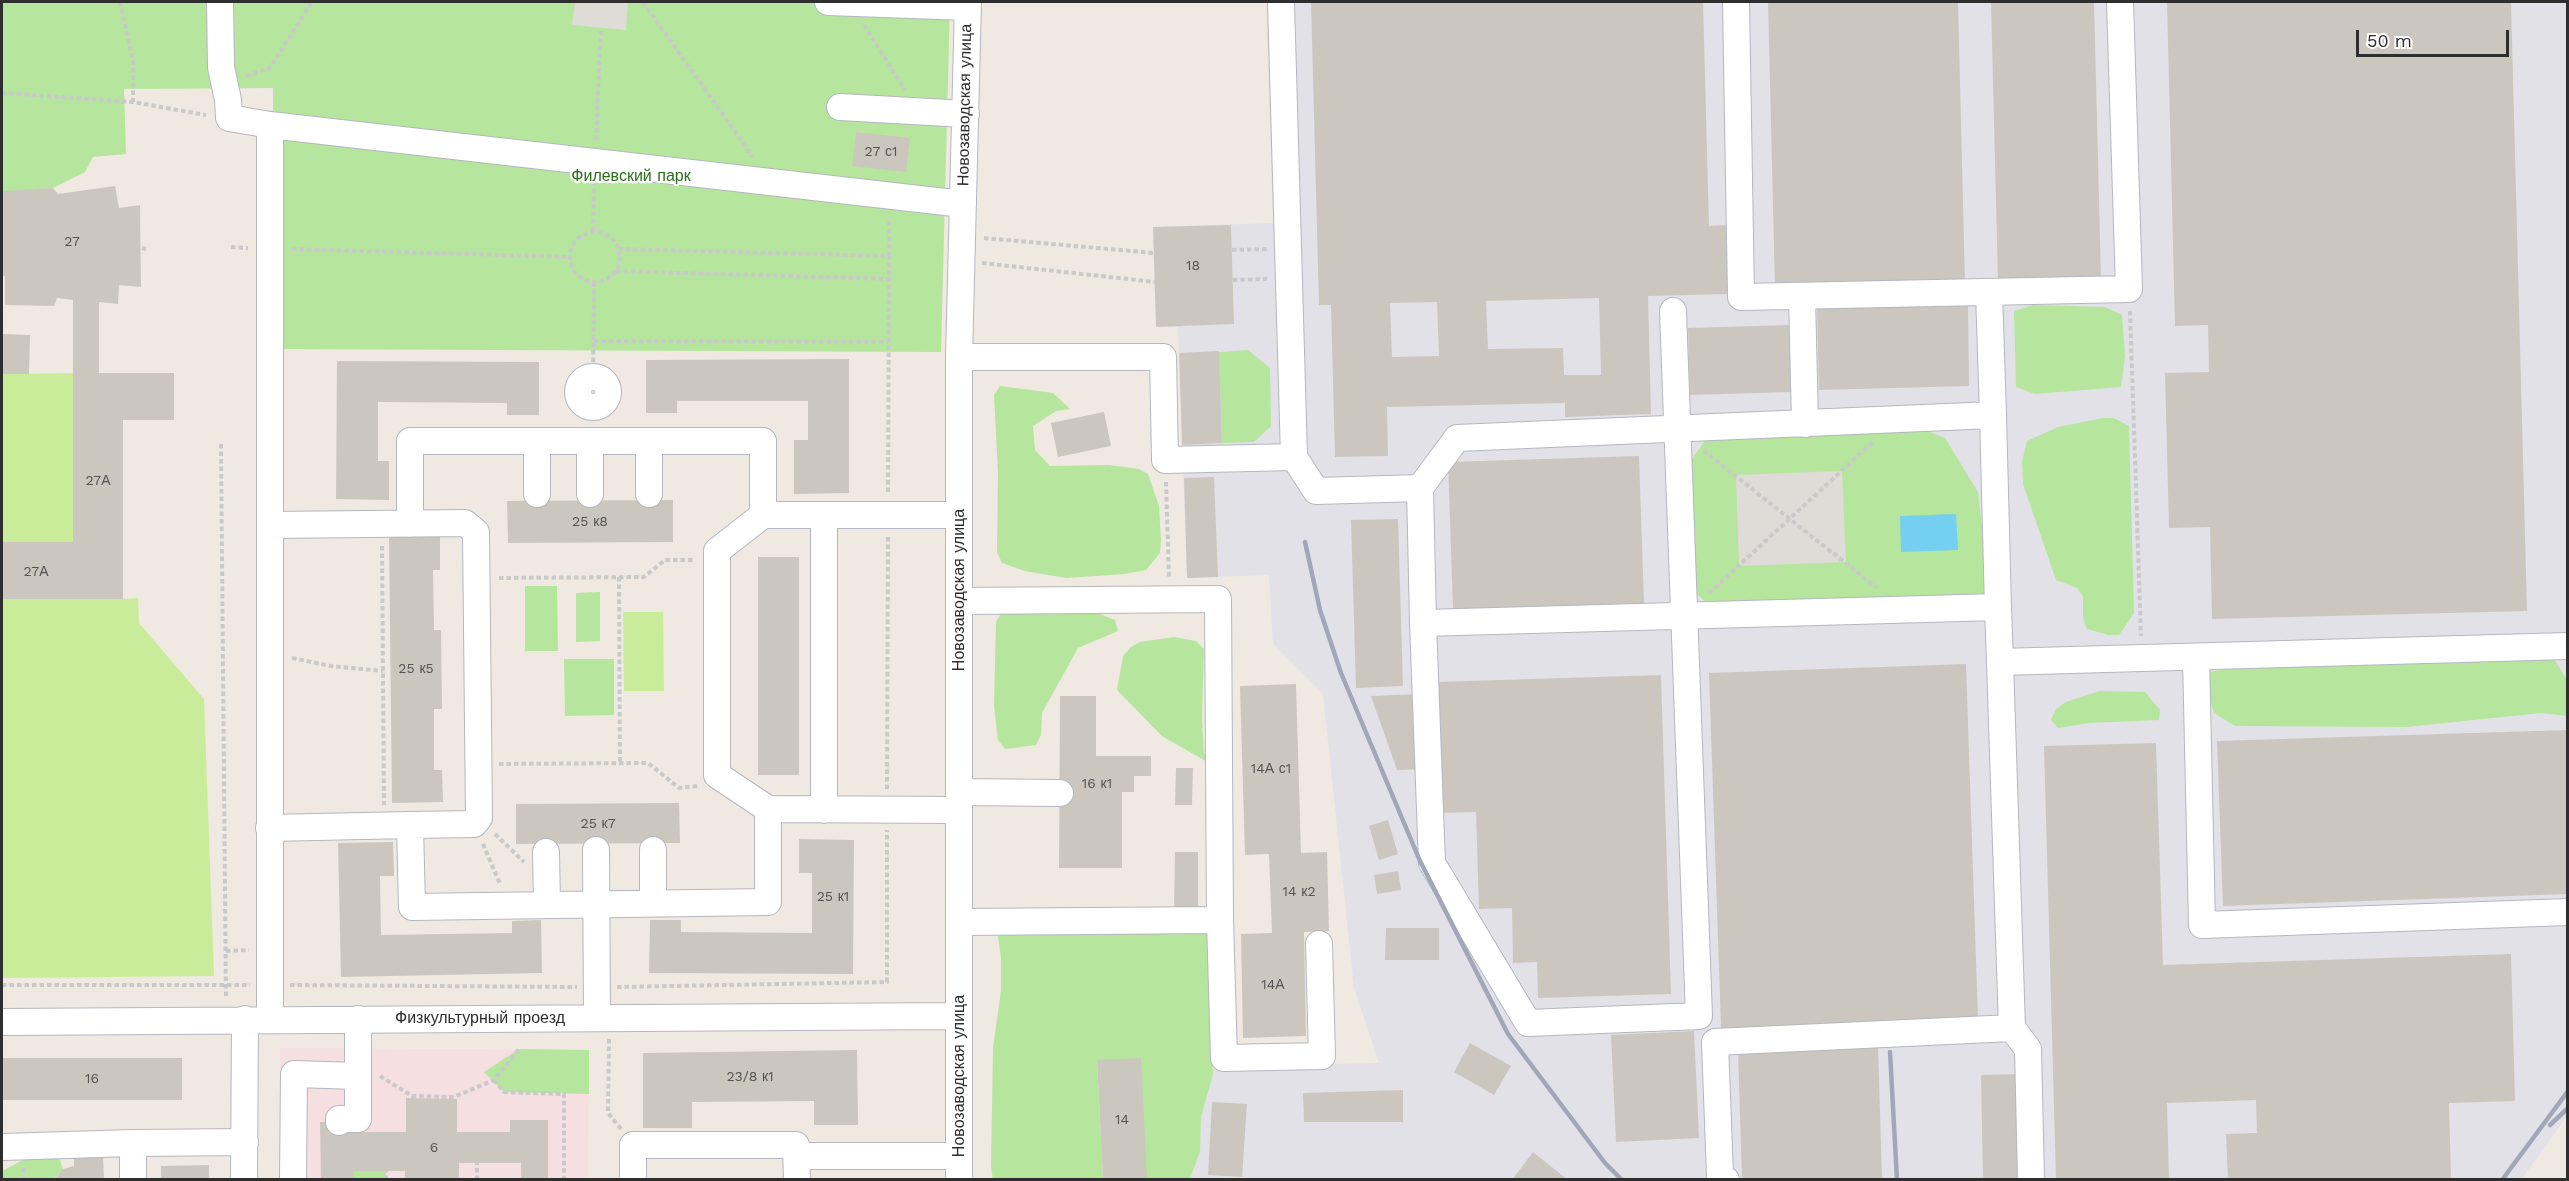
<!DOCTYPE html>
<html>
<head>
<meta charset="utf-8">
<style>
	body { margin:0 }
	#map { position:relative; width:2569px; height:1181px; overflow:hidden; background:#efe9e1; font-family:"Work Sans",sans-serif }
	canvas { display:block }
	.frame { position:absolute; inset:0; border:3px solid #2e2e2e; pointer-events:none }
	.scale { position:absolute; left:2356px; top:30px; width:153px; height:27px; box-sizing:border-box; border:3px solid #2e2e2e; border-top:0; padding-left:8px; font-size:18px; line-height:21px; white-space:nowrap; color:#2e2e2e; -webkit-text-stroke:4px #fff; paint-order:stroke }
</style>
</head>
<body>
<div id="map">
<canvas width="2569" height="1181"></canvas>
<div class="frame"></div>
<div class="scale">50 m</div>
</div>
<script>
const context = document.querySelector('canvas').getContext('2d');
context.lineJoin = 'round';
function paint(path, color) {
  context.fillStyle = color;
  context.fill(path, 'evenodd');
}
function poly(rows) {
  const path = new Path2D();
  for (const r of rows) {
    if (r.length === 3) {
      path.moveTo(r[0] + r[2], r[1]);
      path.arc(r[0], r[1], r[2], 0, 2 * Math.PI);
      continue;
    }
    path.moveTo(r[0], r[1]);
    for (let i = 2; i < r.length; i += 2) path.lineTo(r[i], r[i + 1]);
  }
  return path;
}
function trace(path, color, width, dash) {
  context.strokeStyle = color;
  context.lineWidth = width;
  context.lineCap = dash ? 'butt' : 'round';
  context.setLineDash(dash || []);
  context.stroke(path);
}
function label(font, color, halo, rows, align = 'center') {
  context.font = font + ' "Work Sans",sans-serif';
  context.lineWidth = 4.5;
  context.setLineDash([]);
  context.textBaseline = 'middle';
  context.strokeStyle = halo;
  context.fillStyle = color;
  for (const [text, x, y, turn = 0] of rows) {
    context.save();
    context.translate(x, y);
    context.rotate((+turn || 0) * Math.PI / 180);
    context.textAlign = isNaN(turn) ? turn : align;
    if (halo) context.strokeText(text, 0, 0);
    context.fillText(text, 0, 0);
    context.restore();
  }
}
const industrial = poly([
	[1266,2,2567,2,2567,1116,2521,1180,1184,1179,1184,1067,1379,1063,1354,988,1323,694,1273,644,1269,575,1187,578,1178,327,1156,327,1153,227,1273,223]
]);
const medical = poly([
	[280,1048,589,1050,588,1179,280,1180]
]);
const green = poly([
	[2,2,950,2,941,352,274,349,273,88,124,89,126,154,93,157,85,172,53,188,2,192],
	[2033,305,2105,307,2122,315,2125,356,2121,387,2035,394,2016,387,2014,311],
	[1248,350,1270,368,1271,426,1254,442,1222,443,1219,352],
	[1000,386,1053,393,1070,409,1056,411,1033,426,1035,450,1050,466,1109,465,1139,469,1148,474,1159,506,1161,541,1160,553,1146,570,1124,574,1066,578,1025,571,1002,563,997,552,998,473,994,395],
	[2103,418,2114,418,2129,426,2134,613,2119,635,2108,635,2087,629,2083,618,2083,596,2077,588,2056,580,2023,484,2022,462,2027,441,2058,427],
	[1920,428,1945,438,1978,492,1990,598,1709,606,1692,588,1692,459,1706,439],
	[525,586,557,586,558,651,525,651],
	[600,592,600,641,576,642,576,593],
	[1077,605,1115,620,1118,631,1078,648,1042,713,1041,735,1036,745,1005,749,998,740,994,706,996,622,1001,613],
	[1174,637,1196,641,1204,649,1202,719,1204,753,1209,763,1162,736,1117,690,1123,656,1131,647,1140,642],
	[2547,655,2556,662,2567,680,2567,716,2541,713,2406,727,2235,726,2214,713,2205,683,2208,672,2251,665,2410,664,2489,657],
	[564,659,614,659,614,715,565,716],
	[2099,691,2145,692,2160,710,2159,720,2089,723,2058,728,2051,720,2056,709,2066,702],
	[1042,926,1199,928,1217,941,1216,984,1209,1006,1213,1074,1201,1117,1200,1151,1190,1179,1147,1179,1097,1061,1103,1179,993,1180,991,1167,993,1048,1001,991,1001,958,998,936],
	[519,1049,589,1050,589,1094,504,1092,484,1072],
	[59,1157,63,1169,54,1179,2,1179,2,1171,23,1160],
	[386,1171,386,1179,354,1179,354,1171]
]);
const pitch = poly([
	[73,373,73,542,123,599,138,598,139,623,204,699,214,976,2,978,2,374],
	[623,612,663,612,664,691,624,691]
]);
const plaza = poly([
	[575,2,628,2,626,30,572,25],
	[1842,471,1846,562,1739,566,1736,475]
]);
const water = poly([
	[1956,514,1958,550,1901,552,1900,516]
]);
const building = poly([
	[1311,2,1703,2,1709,226,1727,225,1729,294,1648,296,1651,414,1565,417,1565,403,1387,407,1388,456,1335,457,1331,305,1319,305],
	[1599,298,1601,375,1564,375,1563,348,1488,349,1486,301],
	[1437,302,1439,356,1392,357,1390,303],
	[1768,2,1958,2,1965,283,1775,288],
	[1991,2,2094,2,2101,279,1998,282],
	[2167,2,2511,2,2527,611,2212,619,2210,527,2169,528,2165,373,2209,372,2208,325,2175,326],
	[856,132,910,138,906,172,852,166],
	[115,186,119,208,140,205,141,287,119,285,118,304,99,302,99,373,174,373,174,420,123,420,123,599,2,599,2,542,73,542,73,300,57,298,54,306,5,305,5,276,2,276,3,191,53,188,58,194],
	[1231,225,1234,324,1156,327,1153,227],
	[1968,305,1969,386,1819,390,1817,308],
	[1789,325,1791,392,1690,395,1688,328],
	[2,334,30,335,29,374,2,374],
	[1219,351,1222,443,1182,445,1179,353],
	[849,359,849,493,794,494,794,440,808,440,808,401,677,401,677,413,646,413,646,360],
	[337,361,539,362,539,415,507,415,507,403,378,402,378,461,389,461,389,500,336,499],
	[1104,412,1111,446,1058,457,1051,423],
	[1639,456,1644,603,1453,609,1448,462],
	[1214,477,1218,577,1187,578,1184,478],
	[673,500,673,542,508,543,507,501],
	[1398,519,1403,686,1356,688,1351,520],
	[389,536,440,536,440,570,433,570,434,630,441,630,442,709,434,709,434,770,442,770,443,802,392,803],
	[758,557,799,557,799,775,758,775],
	[1966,664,1978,1019,1721,1028,1709,673],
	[1661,675,1671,994,1538,998,1537,962,1513,963,1512,908,1479,909,1476,812,1440,813,1435,682],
	[1296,684,1301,853,1327,852,1329,931,1304,932,1306,1036,1243,1038,1241,934,1272,933,1269,854,1245,855,1240,686],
	[1419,694,1422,769,1397,770,1371,696],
	[1060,696,1096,696,1096,756,1151,756,1151,776,1134,776,1134,792,1122,792,1122,868,1059,868],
	[2568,730,2568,894,2223,906,2217,741],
	[2156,743,2163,965,2511,954,2515,1101,2449,1103,2451,1180,2228,1180,2226,1134,2257,1133,2256,1100,2167,1103,2169,1180,2056,1180,2044,746],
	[1176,768,1193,768,1192,805,1175,805],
	[679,803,680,843,516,844,516,804],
	[1388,820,1398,854,1379,860,1369,826],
	[799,839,854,840,853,974,649,973,650,920,681,920,681,932,812,933,812,873,799,873],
	[393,842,394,876,380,876,381,935,512,933,512,921,541,920,542,973,341,977,338,843],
	[1175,852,1198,852,1198,912,1174,912],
	[1398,871,1401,890,1377,894,1374,875],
	[1386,928,1439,928,1439,960,1385,960],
	[1694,1031,1699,1138,1616,1142,1611,1035],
	[1470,1043,1511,1066,1494,1095,1454,1072],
	[1878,1046,1882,1178,1742,1180,1738,1051],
	[857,1050,858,1125,814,1125,814,1101,692,1102,692,1128,643,1128,643,1053],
	[2,1058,182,1058,182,1100,2,1100],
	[1141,1058,1147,1180,1103,1180,1097,1060],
	[2020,1074,2023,1180,1983,1180,1981,1075],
	[1403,1090,1403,1122,1304,1122,1303,1093],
	[406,1098,457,1099,457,1132,510,1132,510,1120,548,1120,548,1180,521,1180,521,1163,459,1163,459,1178,405,1178,405,1171,354,1171,354,1180,321,1180,320,1122,357,1122,357,1132,406,1132],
	[1212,1102,1247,1104,1242,1177,1208,1175],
	[1533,1152,1568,1180,1512,1180],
	[74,1156,103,1156,104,1180,54,1180,63,1169,74,1166],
	[209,1165,209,1180,161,1180,161,1166]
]);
const path = poly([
	[120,2,133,60,133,102],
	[643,2,753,157],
	[864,25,905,90],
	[246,76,270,68,312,2],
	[2,93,133,102,206,115],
	[596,140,601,28],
	[593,231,594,184],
	[595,257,25],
	[984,238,1154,253],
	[231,247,248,248],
	[142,248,146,249],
	[292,249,570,257],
	[1232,250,1267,249],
	[889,256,889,218],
	[982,263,1155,282],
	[616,271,889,279,889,256,619,249],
	[1233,280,1267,279],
	[2130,311,2141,636],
	[594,341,888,342],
	[593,377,594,282],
	[221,444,226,999],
	[1704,451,1877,588],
	[1166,482,1169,579],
	[888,492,889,279],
	[382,546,384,805],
	[619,577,620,763],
	[499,578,644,577,665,560,695,560],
	[1709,593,1873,442],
	[292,658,331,666,383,671],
	[499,764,648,763,679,788,698,786],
	[887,789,888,536],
	[495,834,524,862],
	[483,844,500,884],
	[226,951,249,950],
	[2,985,250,985],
	[290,985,577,987],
	[617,987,887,982,887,830],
	[609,1039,608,1113,621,1129],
	[380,1076,412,1096,454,1097,494,1080,519,1049],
	[494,1080,504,1092,564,1094,564,1180],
	[23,1168,24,1180],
	[386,1180,386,1171],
	[477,1180,477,1163]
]);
const minor = poly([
	[220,2,221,67,228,100,229,118,270,125,963,204],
	[828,2,967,7],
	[1281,2,1294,457,1316,491,1420,488,1423,623,1998,607,2000,662,2568,646],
	[1736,2,1741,297,2129,289,2120,2],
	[840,107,966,114],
	[270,125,270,1019],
	[1989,292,1993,415],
	[1802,296,1805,424],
	[959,357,1163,357,1165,460,1294,457],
	[593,392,15],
	[537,441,537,494],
	[590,441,590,494],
	[649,441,649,494],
	[1420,488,1457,438,1993,415,1998,607],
	[763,515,717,551,717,775,768,809],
	[410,524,410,441,763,441,763,515,959,515],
	[270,525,465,523,476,532,479,818,474,824,410,825],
	[1423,623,1432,863,1528,1023,1699,1016,1673,311],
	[2196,657,2202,925,2568,912],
	[960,792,1060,793],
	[824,810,824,515],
	[269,828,410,825,412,907,768,902,768,809,959,810],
	[596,850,597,1018],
	[653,850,653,903],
	[546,852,547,905],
	[1220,920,1224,1058,1322,1056,1319,944],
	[959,922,1220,920,1218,599,959,601],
	[2,1022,958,1016],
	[2012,1028,2028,1049,2031,1180],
	[339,1122,339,1119,358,1119,358,1019],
	[133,1143,245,1142],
	[2,1147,133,1143,133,1180],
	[797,1156,959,1156],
	[244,1180,245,1019],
	[293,1180,294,1074,358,1076],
	[633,1180,633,1145,796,1145,797,1180],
	[959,1180,959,357,968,2],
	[1726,1180,1720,1176,1715,1042,2012,1028,2000,662]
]);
const rail = poly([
	[1305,542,1320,610,1341,673,1420,861,1508,1034,1605,1163,1622,1180],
	[1890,1052,1897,1180],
	[2550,1125,2568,1108],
	[2502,1180,2568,1091]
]);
const numberNames = [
	["27 с1",881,152],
	["27",72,242],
	["18",1193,266],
	["27А",98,481],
	["25 к8",590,522],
	["27А",36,572],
	["25 к5",416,669],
	["14А с1",1271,769],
	["16 к1",1097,784],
	["25 к7",598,824],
	["14 к2",1299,892],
	["25 к1",833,897],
	["14А",1273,985],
	["23/8 к1",750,1077],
	["16",92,1079],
	["14",1122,1120],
	["6",434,1148]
];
const streetNames = [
	["Новозаводская улица",965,105,-89],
	["Новозаводская улица",959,590,-90],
	["Физкультурный проезд",480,1018],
	["Новозаводская улица",959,1076,-90]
];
const parkNames = [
	["Филевский парк",631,176]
];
paint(industrial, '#e3e1e8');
paint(medical, '#f5dfe0');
paint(green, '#b6e59e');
paint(pitch, '#c9ec9a');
paint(plaza, '#dfdcd8');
paint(water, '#75cff0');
paint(building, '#cbc7bf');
trace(minor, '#b4b7c1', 28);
trace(path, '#c9c9c9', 4, [4.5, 3]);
trace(minor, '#fff', 26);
trace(rail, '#a3a6b8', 4.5);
label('14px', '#555452', null, numberNames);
label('16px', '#2e2e2e', '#fff', streetNames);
label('16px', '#2c6e1b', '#fff', parkNames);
</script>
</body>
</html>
